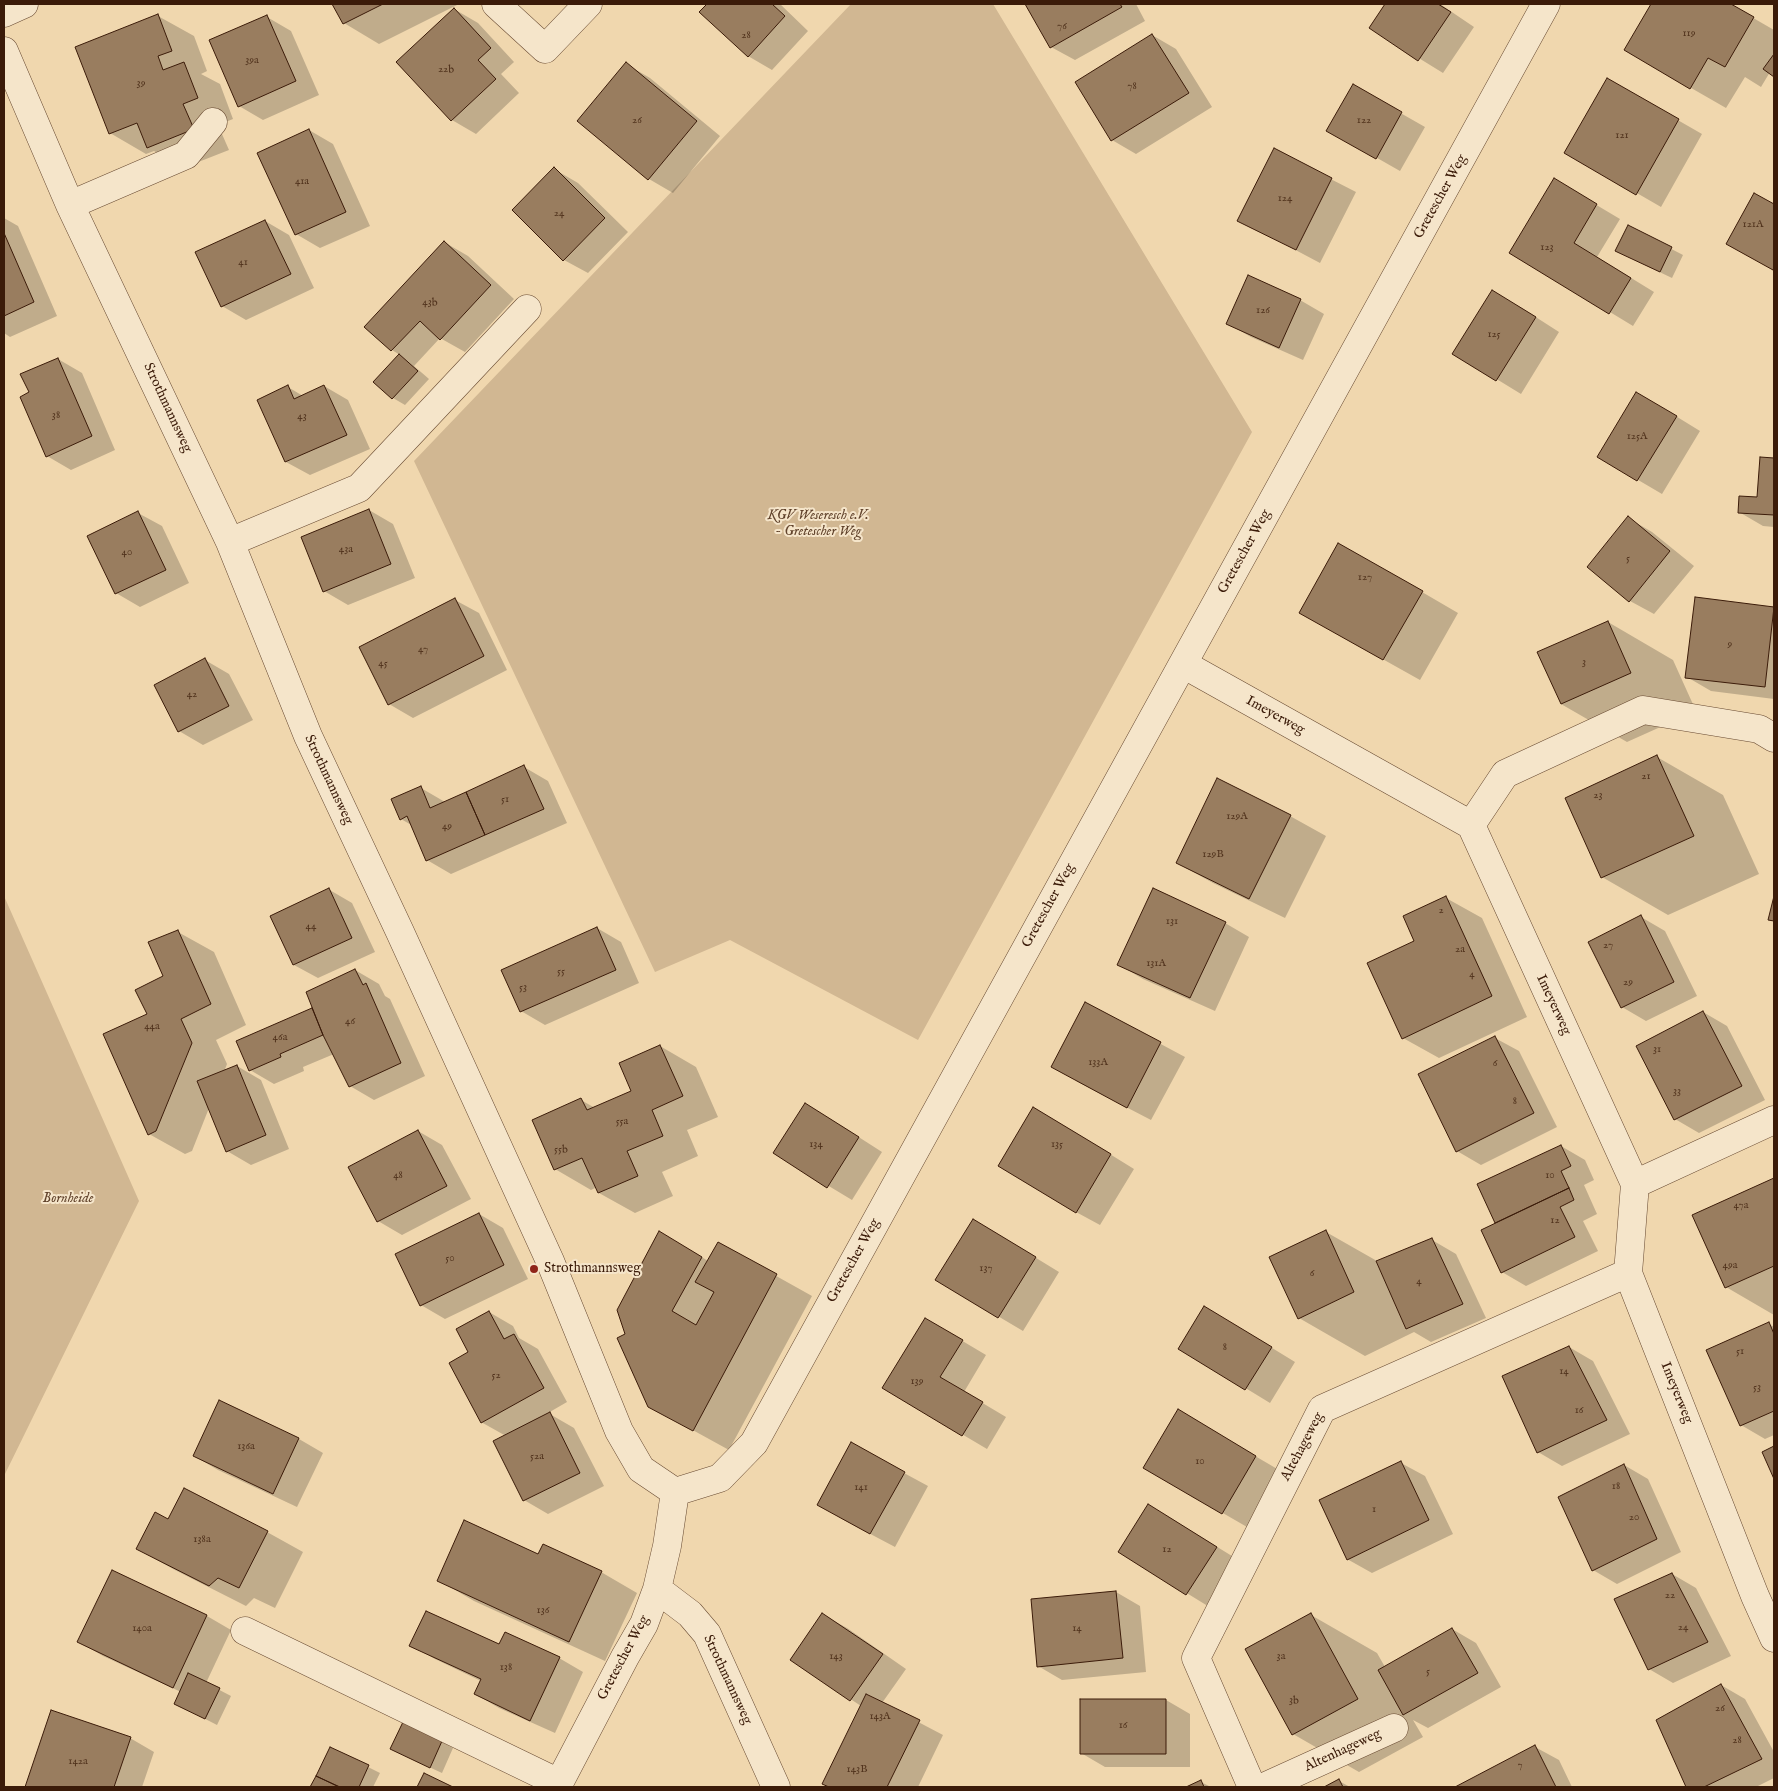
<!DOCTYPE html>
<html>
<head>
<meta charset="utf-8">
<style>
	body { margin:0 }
	#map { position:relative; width:1778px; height:1791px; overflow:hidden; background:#f0d7ae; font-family:"IM FELL English",serif }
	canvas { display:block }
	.frame { position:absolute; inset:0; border:5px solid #3b1b09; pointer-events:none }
</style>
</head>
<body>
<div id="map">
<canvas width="1778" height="1791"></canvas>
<div class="frame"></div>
</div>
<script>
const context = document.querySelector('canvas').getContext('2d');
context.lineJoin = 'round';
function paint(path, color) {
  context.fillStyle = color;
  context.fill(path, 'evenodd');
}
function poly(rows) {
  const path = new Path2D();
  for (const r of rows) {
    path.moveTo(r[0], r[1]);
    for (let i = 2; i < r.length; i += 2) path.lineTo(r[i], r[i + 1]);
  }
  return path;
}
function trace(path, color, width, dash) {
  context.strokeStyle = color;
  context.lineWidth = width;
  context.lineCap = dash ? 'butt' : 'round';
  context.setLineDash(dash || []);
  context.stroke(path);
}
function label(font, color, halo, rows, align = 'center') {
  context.font = font + ' "IM FELL English",serif';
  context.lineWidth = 4;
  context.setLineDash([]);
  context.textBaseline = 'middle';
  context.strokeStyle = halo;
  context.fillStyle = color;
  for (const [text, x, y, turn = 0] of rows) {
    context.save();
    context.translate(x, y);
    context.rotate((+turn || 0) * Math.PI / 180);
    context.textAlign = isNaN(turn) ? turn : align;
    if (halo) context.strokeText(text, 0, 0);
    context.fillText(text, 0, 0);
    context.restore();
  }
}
const green = poly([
	[851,4,993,4,1252,432,918,1040,730,940,655,972,414,461],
	[4,896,139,1201,4,1476]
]);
const shadow = poly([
	[334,4,459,4,379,44,344,23],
	[708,4,780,4,808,31,772,70,748,56,701,12],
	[1027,4,1136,4,1145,21,1075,60,1051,47],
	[1386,4,1440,4,1474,27,1443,73,1370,28],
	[1652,4,1729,4,1774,30,1774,75,1770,72,1761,87,1745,77,1726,108,1625,50],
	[454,9,478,23,514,62,501,74,519,93,476,134,452,120],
	[158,16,194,36,207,71,201,74,220,84,233,119,218,125,229,150,183,168,154,151,146,154,110,133],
	[267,17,291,31,319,95,263,120,239,106],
	[1152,35,1176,49,1212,107,1136,154,1112,140],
	[626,64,650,78,720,136,673,193,649,179,579,121],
	[1608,80,1702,134,1661,207,1566,152],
	[1353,86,1425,127,1400,171,1328,130],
	[309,130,333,144,370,226,320,248,296,234],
	[1274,150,1356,192,1320,263,1239,220],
	[554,169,578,183,628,232,588,273,564,260],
	[1578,194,1620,219,1597,257,1654,292,1633,326,1511,252],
	[1755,195,1774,206,1774,270,1727,243],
	[4,218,18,226,57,316,10,337,4,333],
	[265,221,289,235,314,288,246,320,222,306],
	[1629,227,1683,255,1672,278,1628,257],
	[444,242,468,256,514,299,465,352,440,338,414,366,429,379,405,405,393,398,375,382,400,355,392,350,366,326],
	[1300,300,1324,314,1303,360,1251,337,1228,324],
	[1517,305,1559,332,1521,394,1454,353],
	[58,359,82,373,115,450,71,470,47,456,30,393],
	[324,386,348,400,370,449,310,475,286,462,259,400,288,387,303,396],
	[1661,407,1700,431,1662,494,1599,457],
	[1761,458,1774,459,1774,527,1763,526,1739,512,1758,498],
	[369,510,393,524,415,578,348,605,324,591],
	[138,513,162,526,189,583,140,607,116,593],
	[1628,518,1652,532,1694,566,1654,614,1630,601],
	[1422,592,1458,613,1420,680,1336,633],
	[1697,599,1774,608,1774,699,1711,691,1687,677],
	[455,600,479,613,507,670,413,718,389,704],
	[1608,622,1673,660,1696,711,1627,742,1561,704],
	[205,660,229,674,253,720,203,745,179,731],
	[1657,757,1723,795,1759,874,1668,915,1602,877],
	[524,767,548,781,567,823,451,874,427,860,413,826,401,819,421,788,445,802],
	[1290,816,1326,836,1285,918,1213,883,1177,863],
	[328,889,352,903,375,952,318,978,294,965,271,916],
	[1446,898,1482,918,1527,1017,1439,1058,1403,1038,1416,941],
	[1641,917,1665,931,1697,996,1646,1021,1622,1007],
	[1225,923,1249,937,1215,1011,1143,979,1119,965],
	[597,928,621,942,639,983,545,1025,521,1011],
	[178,932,214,952,246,1025,216,1040,227,1064,224,1072,237,1066,261,1080,289,1149,251,1165,227,1151,209,1108,192,1151,185,1154,149,1134,148,1014,165,977],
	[355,970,379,984,385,996,390,999,425,1076,374,1100,350,1086,334,1054,303,1067,304,1071,274,1084,250,1070,238,1042,314,1009],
	[1086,1004,1185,1057,1151,1120,1076,1081],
	[1703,1012,1727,1026,1765,1100,1699,1133,1675,1119],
	[1495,1038,1519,1051,1557,1127,1481,1165,1457,1151],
	[660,1046,696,1067,718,1117,687,1130,698,1156,662,1172,673,1196,635,1213,599,1193,597,1187,591,1190,555,1169,581,1100,595,1108,633,1092],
	[829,1118,882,1152,852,1200,774,1153],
	[1058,1122,1134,1169,1100,1225,1076,1212],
	[418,1131,442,1145,471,1199,402,1235,378,1221],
	[1561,1146,1585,1160,1594,1180,1584,1185,1597,1214,1583,1221,1598,1251,1526,1286,1502,1272,1497,1223,1479,1185],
	[1774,1179,1774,1315,1726,1287,1694,1216],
	[479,1214,503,1228,528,1279,445,1319,421,1305],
	[1326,1232,1377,1261,1432,1240,1456,1254,1486,1318,1431,1342,1414,1332,1365,1356,1299,1318],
	[997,1234,1059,1272,1023,1331,937,1280],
	[719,1244,812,1296,729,1450,649,1406,627,1334,695,1253,708,1261],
	[489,1312,513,1326,519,1338,538,1349,567,1402,548,1413,574,1428,604,1486,548,1514,524,1500,506,1436,481,1422],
	[1228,1321,1295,1362,1270,1403,1180,1348],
	[1769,1324,1774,1327,1774,1435,1765,1439,1741,1425],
	[949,1333,986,1355,964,1392,1006,1417,987,1449,884,1388],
	[1569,1347,1593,1361,1630,1434,1562,1466,1538,1452],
	[220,1402,299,1439,323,1453,297,1507,218,1470,194,1456],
	[1178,1411,1279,1470,1247,1527,1145,1468],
	[1401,1463,1425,1476,1453,1534,1372,1573,1347,1559],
	[1624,1465,1648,1479,1681,1552,1617,1584,1593,1570],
	[904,1473,928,1486,895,1547,842,1519],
	[1172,1519,1240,1561,1211,1608,1120,1552],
	[169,1521,267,1532,303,1552,275,1608,254,1598,246,1606,173,1569,137,1549],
	[539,1556,601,1572,637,1593,605,1661,474,1601,438,1580],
	[112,1572,207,1616,231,1630,206,1683,231,1696,217,1725,176,1704,181,1692,103,1656,79,1642],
	[1672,1574,1696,1588,1731,1656,1673,1683,1649,1669],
	[1116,1592,1140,1606,1146,1672,1062,1680,1038,1666],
	[823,1615,847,1628,906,1669,882,1703,943,1735,918,1787,830,1787,824,1784,861,1706,792,1660],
	[1311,1615,1377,1653,1385,1667,1452,1629,1476,1643,1501,1687,1428,1728,1413,1720,1423,1737,1359,1772,1293,1734],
	[411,1645,499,1646,559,1658,583,1672,555,1733,499,1708,475,1694,481,1681,435,1659],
	[1721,1685,1745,1699,1774,1752,1774,1778,1756,1787,1687,1787,1657,1721],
	[1166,1700,1190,1714,1190,1767,1105,1767,1081,1753],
	[52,1712,130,1738,154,1752,142,1787,26,1787],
	[442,1742,453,1748,442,1773,403,1755],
	[1535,1747,1559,1760,1572,1787,1458,1787],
	[330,1748,380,1773,373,1787,311,1787],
	[1339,1781,1350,1787,1327,1787],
	[1201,1782,1211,1787,1189,1787]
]);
const building = poly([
	[332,4,383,4,343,24,332,4],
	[707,4,772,4,785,16,748,57,699,12,707,4],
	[1025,4,1120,4,1122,7,1050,48,1025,4],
	[1385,4,1438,4,1451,12,1418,61,1369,28,1385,4],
	[1651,4,1731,4,1754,17,1725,67,1708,58,1690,89,1624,50,1651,4],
	[454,8,491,48,478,60,496,79,451,121,396,62,454,8],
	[158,14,172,51,158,56,163,70,184,62,198,98,183,104,194,129,147,148,137,123,109,134,75,47,158,14],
	[267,15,296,81,238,107,209,40,267,15],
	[1152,34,1189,93,1111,141,1075,82,1152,34],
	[1774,54,1774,77,1763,69,1774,54],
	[626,62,697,121,648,180,577,121,626,62],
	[1607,78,1679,119,1636,195,1564,153,1607,78],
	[1353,84,1402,112,1376,159,1326,131,1353,84],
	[309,129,346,212,295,235,257,153,309,129],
	[1274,148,1332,178,1296,250,1237,221,1274,148],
	[554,167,605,218,563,261,512,210,554,167],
	[1554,178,1597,204,1574,243,1631,278,1609,314,1509,253,1554,178],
	[1754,193,1774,204,1774,267,1773,270,1726,244,1754,193],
	[265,220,291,274,221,307,195,252,265,220],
	[1628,225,1672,247,1660,272,1615,251,1628,225],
	[4,233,34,302,4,316,4,233],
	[444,241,491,285,440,340,420,321,391,351,364,327,444,241],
	[1248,275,1301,299,1279,348,1226,324,1248,275],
	[1492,290,1536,317,1496,381,1452,354,1492,290],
	[399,354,418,371,392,399,373,382,399,354],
	[58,358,92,436,46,457,20,397,29,392,20,374,58,358],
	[288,385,294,399,324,385,347,435,285,462,257,400,288,385],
	[1636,392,1677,416,1637,481,1597,457,1636,392],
	[1760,457,1774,458,1774,515,1738,513,1739,496,1757,497,1760,457],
	[369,509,391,564,323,592,301,537,369,509],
	[138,511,166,570,115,594,87,536,138,511],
	[1628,516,1670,551,1629,602,1587,567,1628,516],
	[1338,543,1423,591,1383,660,1299,613,1338,543],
	[1695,597,1774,607,1765,687,1685,678,1695,597],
	[455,598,484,656,388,705,359,647,455,598],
	[1608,621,1631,673,1561,704,1537,652,1608,621],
	[205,658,229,706,178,732,154,685,205,658],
	[1657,755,1694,836,1601,878,1565,798,1657,755],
	[524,765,544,809,485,835,466,792,524,765],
	[1217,778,1291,815,1249,899,1176,863,1217,778],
	[421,786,430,808,466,792,485,835,426,861,407,816,400,820,391,799,421,786],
	[329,888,352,938,293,965,270,916,329,888],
	[1153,888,1226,922,1190,998,1117,965,1153,888],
	[1446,896,1492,996,1402,1039,1367,963,1414,941,1403,916,1446,896],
	[1774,896,1774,921,1768,920,1774,896],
	[1641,915,1674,982,1621,1008,1588,942,1641,915],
	[597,927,616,970,520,1012,501,970,597,927],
	[178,930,211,1004,181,1019,192,1043,156,1131,148,1135,103,1034,147,1014,135,990,163,976,148,942,178,930],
	[355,969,363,985,366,983,401,1063,349,1087,323,1035,306,992,355,969],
	[1085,1002,1161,1042,1127,1108,1051,1067,1085,1002],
	[312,1008,323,1035,280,1054,281,1057,249,1071,236,1041,312,1008],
	[1703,1011,1742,1086,1674,1120,1636,1046,1703,1011],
	[1495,1036,1534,1113,1456,1152,1418,1074,1495,1036],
	[660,1045,683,1096,652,1110,663,1136,627,1151,638,1176,598,1193,582,1158,554,1170,532,1120,581,1098,587,1110,631,1091,619,1063,660,1045],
	[237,1065,266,1135,226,1152,197,1081,237,1065],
	[805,1103,859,1137,827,1188,773,1153,805,1103],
	[1033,1107,1111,1154,1076,1213,998,1166,1033,1107],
	[418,1130,447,1186,377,1222,348,1167,418,1130],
	[1561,1145,1571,1166,1561,1171,1569,1188,1495,1223,1477,1184,1561,1145],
	[1774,1178,1774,1266,1725,1288,1692,1215,1774,1178],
	[1569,1188,1574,1200,1560,1207,1575,1237,1501,1273,1481,1230,1569,1188],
	[479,1213,504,1265,420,1306,395,1254,479,1213],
	[973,1219,1036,1257,998,1318,935,1280,973,1219],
	[1326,1230,1354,1292,1298,1319,1269,1257,1326,1230],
	[659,1231,702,1257,672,1311,696,1325,714,1292,695,1282,718,1242,777,1274,693,1431,648,1407,617,1338,625,1334,617,1310,659,1231],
	[1432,1238,1463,1304,1406,1329,1376,1261,1432,1238],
	[1204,1306,1272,1347,1245,1390,1178,1349,1204,1306],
	[489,1311,504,1339,514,1334,544,1388,481,1423,449,1363,468,1352,456,1329,489,1311],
	[925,1318,963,1340,940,1377,983,1402,962,1436,882,1388,925,1318],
	[1769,1322,1774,1334,1774,1411,1740,1426,1706,1350,1769,1322],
	[1569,1346,1607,1420,1537,1453,1502,1376,1569,1346],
	[219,1400,299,1438,273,1494,193,1456,219,1400],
	[1178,1409,1256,1456,1222,1514,1143,1468,1178,1409],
	[550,1412,580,1473,523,1501,493,1441,550,1412],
	[851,1442,905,1472,870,1534,817,1505,851,1442],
	[1774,1446,1774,1479,1762,1452,1774,1446],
	[1401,1461,1429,1520,1347,1560,1319,1500,1401,1461],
	[1624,1464,1657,1539,1592,1571,1558,1497,1624,1464],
	[184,1488,268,1531,239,1588,218,1578,209,1586,136,1549,155,1512,168,1519,184,1488],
	[1148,1504,1217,1547,1186,1595,1118,1552,1148,1504],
	[464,1520,538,1554,543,1544,602,1571,569,1642,437,1581,464,1520],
	[112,1570,207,1615,173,1688,77,1642,112,1570],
	[1672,1573,1708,1642,1648,1670,1614,1599,1672,1573],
	[1116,1591,1123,1658,1037,1667,1031,1599,1116,1591],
	[426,1611,499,1644,505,1632,560,1657,530,1721,474,1694,481,1679,409,1646,426,1611],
	[822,1613,883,1654,850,1701,790,1660,822,1613],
	[1311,1613,1358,1699,1292,1735,1245,1649,1311,1613],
	[1452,1628,1478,1673,1403,1715,1378,1670,1452,1628],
	[188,1673,220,1688,205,1719,174,1704,188,1673],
	[1721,1684,1762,1759,1704,1787,1686,1787,1656,1720,1721,1684],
	[866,1694,920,1720,887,1787,829,1787,822,1784,866,1694],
	[1080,1699,1166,1699,1166,1754,1080,1754,1080,1699],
	[51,1710,131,1737,114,1787,25,1787,51,1710],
	[403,1722,442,1741,430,1768,390,1749,403,1722],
	[1535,1745,1556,1787,1455,1787,1535,1745],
	[330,1747,369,1765,359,1787,340,1787,316,1776,330,1747],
	[424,1773,453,1787,417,1787,424,1773],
	[316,1776,339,1787,310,1787,316,1776],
	[1339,1779,1343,1787,1324,1787,1339,1779],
	[1201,1780,1204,1787,1186,1787,1201,1780]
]);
const minor = poly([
	[496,4,545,49,588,4],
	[4,13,24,4],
	[4,51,70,205,230,542,308,736,400,932,550,1261,619,1431,641,1469,675,1492],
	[70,205,186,155,213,122],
	[230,542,359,488,527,309],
	[1183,664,1471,825,1635,1184,1628,1273,1755,1596,1774,1638],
	[1471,825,1505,774,1643,710,1759,729,1774,738],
	[1635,1184,1774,1120],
	[675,1492,720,1478,754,1443,1546,4],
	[657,1589,690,1614,707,1634,776,1787],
	[245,1631,559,1783],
	[557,1787,625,1657,644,1624,657,1589,667,1546,675,1492],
	[1252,1787,1196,1658,1322,1409,1628,1273],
	[1264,1787,1394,1728]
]);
const markers = [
	[534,1269,5,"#8f2418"]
];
const numberNames = [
	["76",1062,27],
	["119",1689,34],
	["28",746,36],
	["39a",252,61],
	["22b",446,70],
	["39",141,84],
	["78",1132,87],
	["26",637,121],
	["122",1364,121],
	["121",1622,136],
	["41a",302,182],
	["124",1285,199],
	["24",559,214],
	["121A",1753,225],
	["123",1547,248],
	["41",243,263],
	["43b",430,303],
	["126",1263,311],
	["125",1494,335],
	["38",56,416],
	["43",302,417],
	["125A",1637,437],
	["43a",346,550],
	["40",127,553],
	["5",1628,559],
	["127",1365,578],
	["9",1730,645],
	["47",423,650],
	["3",1584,663],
	["45",383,664],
	["42",192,695],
	["21",1646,777],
	["23",1598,796],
	["51",505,800],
	["129A",1237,817],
	["49",447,827],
	["129B",1213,855],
	["2",1441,911],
	["131",1172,922],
	["44",311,927],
	["27",1608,946],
	["2a",1460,950],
	["131A",1156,964],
	["55",561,972],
	["4",1472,975],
	["29",1628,983],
	["53",523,988],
	["46",350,1022],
	["44a",152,1027],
	["46a",280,1038],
	["31",1657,1050],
	["133A",1098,1063],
	["6",1495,1064],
	["33",1677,1092],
	["8",1515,1102],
	["55a",622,1122],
	["134",816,1145],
	["135",1057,1145],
	["55b",561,1150],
	["48",398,1176],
	["10",1550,1176],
	["47a",1741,1206],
	["12",1555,1221],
	["50",450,1259],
	["49a",1730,1266],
	["137",986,1269],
	["6",1312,1274],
	["4",1419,1282],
	["8",1225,1348],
	["51",1740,1352],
	["14",1564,1372],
	["52",496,1376],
	["139",917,1382],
	["53",1757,1388],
	["16",1579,1411],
	["136a",246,1447],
	["52a",537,1457],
	["10",1200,1462],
	["18",1616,1487],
	["141",861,1488],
	["1",1374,1510],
	["20",1634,1518],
	["138a",202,1540],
	["12",1167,1550],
	["22",1670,1596],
	["136",543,1611],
	["24",1683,1628],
	["140a",142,1629],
	["14",1077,1629],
	["143",836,1657],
	["3a",1281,1657],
	["138",506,1668],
	["5",1428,1672],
	["3b",1294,1701],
	["26",1720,1709],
	["143A",880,1717],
	["16",1123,1726],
	["28",1737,1741],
	["142a",78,1762],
	["7",1520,1766],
	["143B",857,1770]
];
const streetNames = [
	["Gretescher Weg",1441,197,-61],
	["Strothmannsweg",167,408,65],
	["Gretescher Weg",1245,552,-61],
	["Imeyerweg",1275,716,29],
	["Strothmannsweg",328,780,65],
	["Gretescher Weg",1049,906,-61],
	["Imeyerweg",1553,1005,65],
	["Gretescher Weg",854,1261,-61],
	["Imeyerweg",1676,1393,68],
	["Altehageweg",1303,1447,-62],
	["Gretescher Weg",624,1658,-62],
	["Strothmannsweg",727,1680,65],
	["Altenhageweg",1343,1751,-25]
];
const parkNames = [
	["KGV Weseresch e.V.",818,516],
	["- Gretescher Weg",818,532],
	["Bornheide",68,1199]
];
const poiNames = [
	["Strothmannsweg",544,1269]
];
paint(green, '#d1b792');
paint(shadow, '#0003');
paint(building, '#997d5f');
trace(building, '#3b1b09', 1);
trace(minor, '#684a32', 29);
trace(minor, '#f5e5ca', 28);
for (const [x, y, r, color] of markers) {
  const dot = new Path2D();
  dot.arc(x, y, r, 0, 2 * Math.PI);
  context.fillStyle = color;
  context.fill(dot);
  trace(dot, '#f5e5ca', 2);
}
label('11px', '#52341e', null, numberNames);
label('14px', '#3b1b09', '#f5e5ca', streetNames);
label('italic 14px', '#60422b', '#f5e5ca', parkNames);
label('14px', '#3b1b09', '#f5e5ca', poiNames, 'left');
</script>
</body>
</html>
